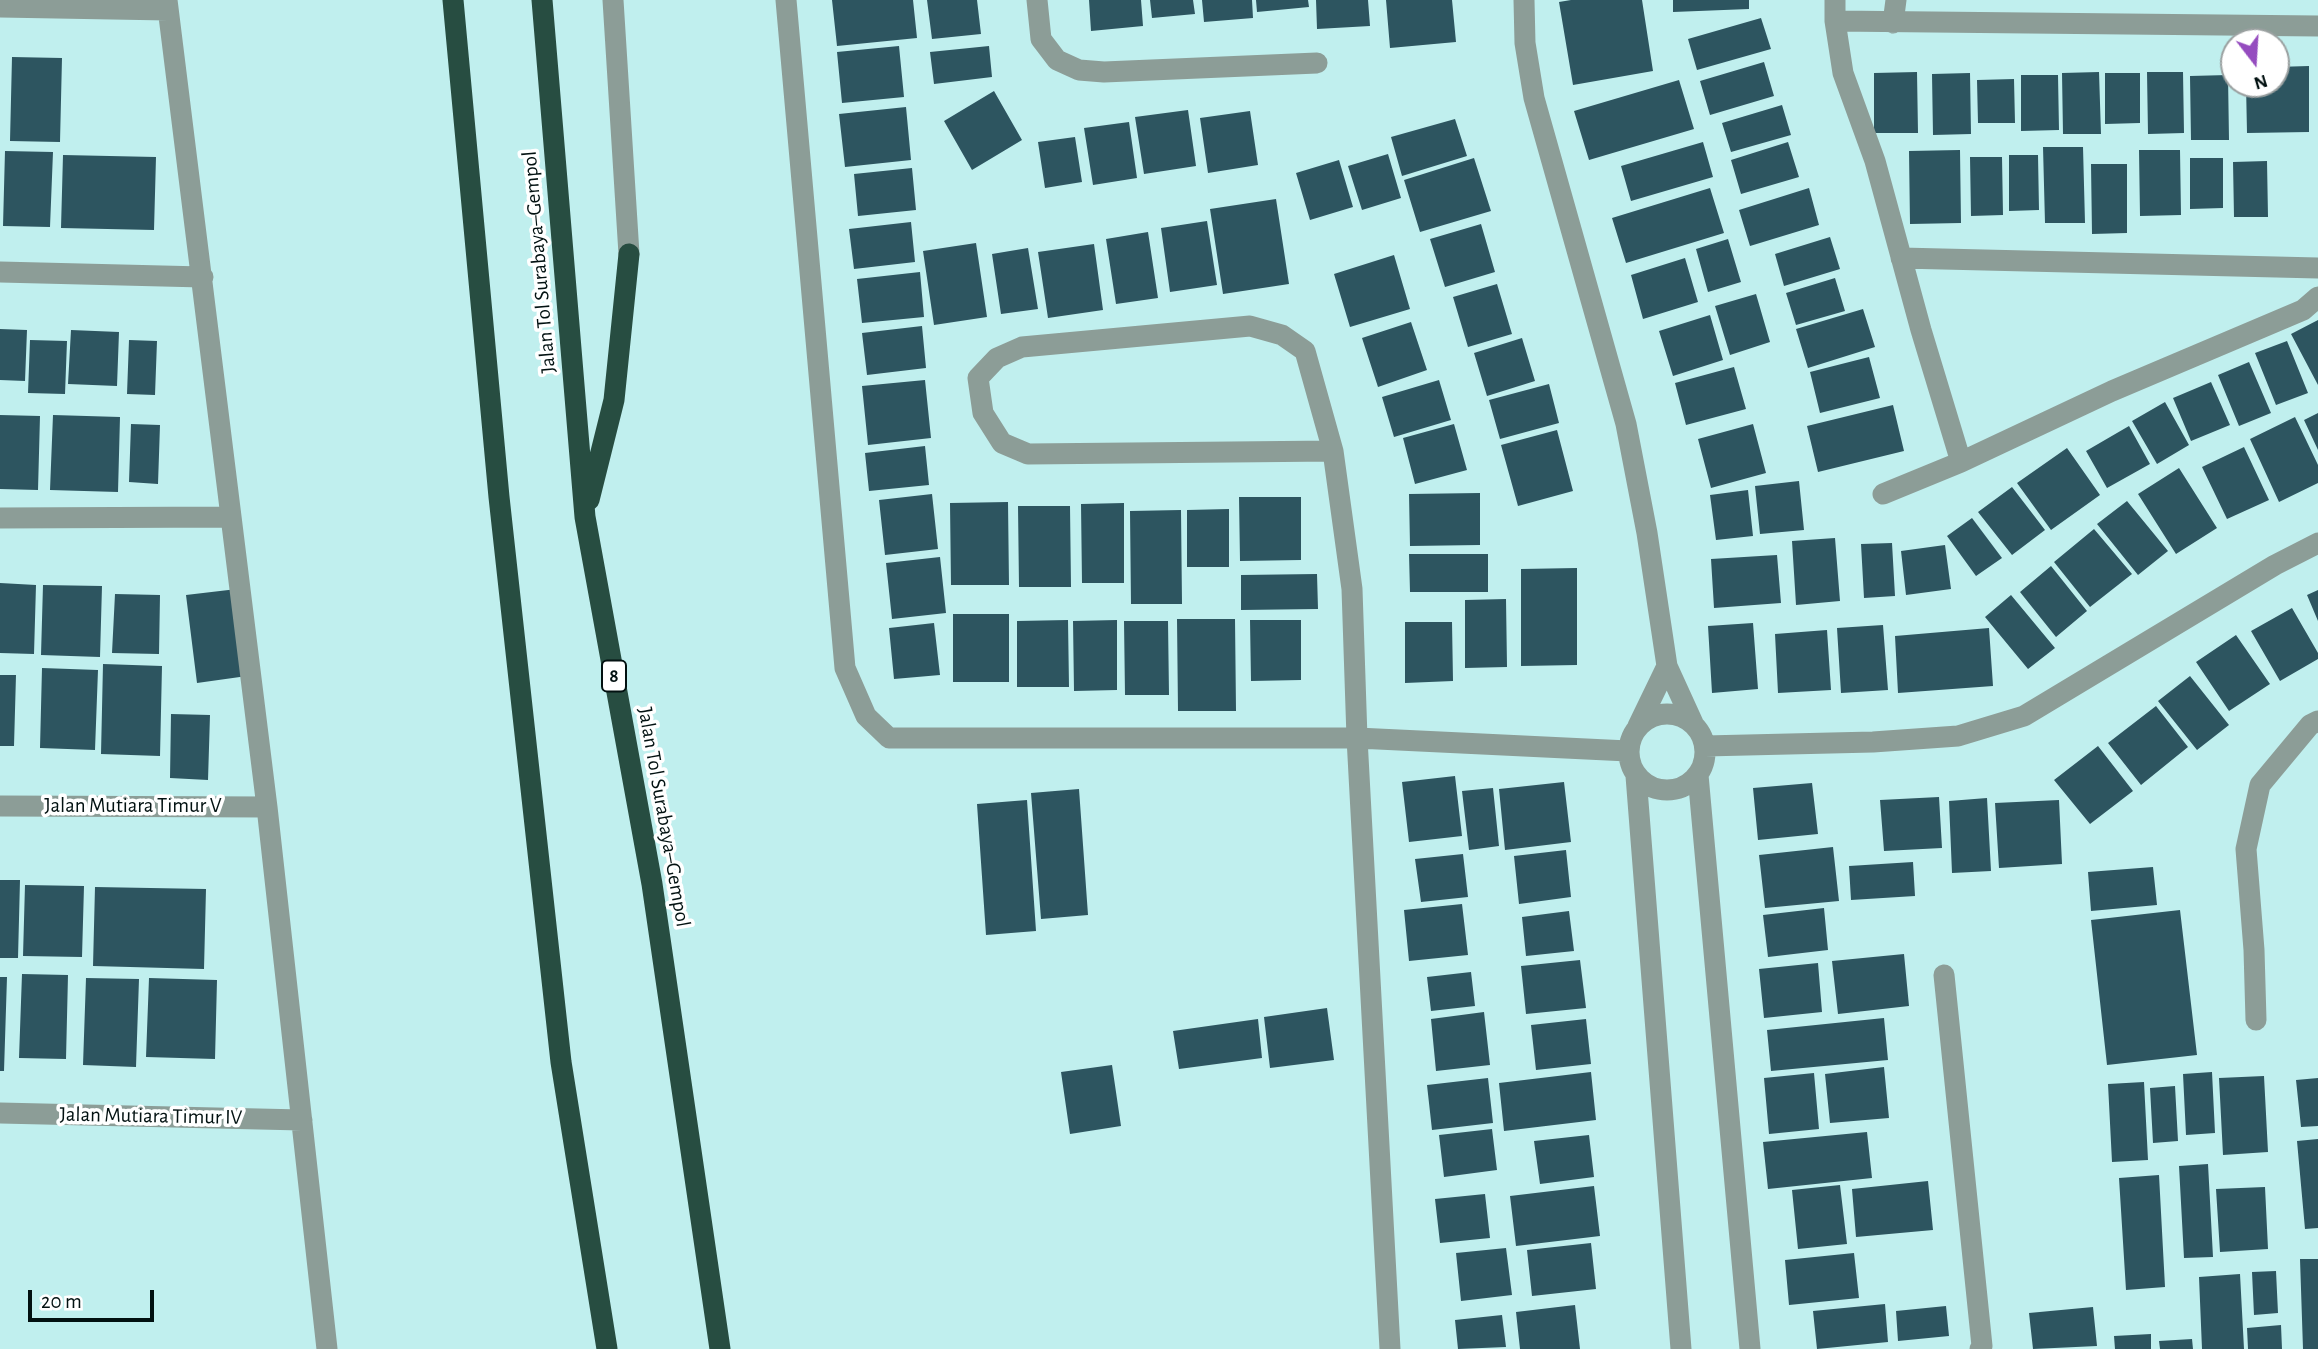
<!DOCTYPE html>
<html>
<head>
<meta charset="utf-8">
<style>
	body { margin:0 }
	#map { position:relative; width:2318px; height:1349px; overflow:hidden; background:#c0efee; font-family:"Alegreya Sans",sans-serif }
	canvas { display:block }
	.north { position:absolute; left:2220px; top:28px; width:70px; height:70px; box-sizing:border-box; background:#fff; border:2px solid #9aa0a0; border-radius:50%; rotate:163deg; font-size:19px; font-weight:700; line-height:28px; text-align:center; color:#021111 }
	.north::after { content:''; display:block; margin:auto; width:24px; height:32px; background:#954cbf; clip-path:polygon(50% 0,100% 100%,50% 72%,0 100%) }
	.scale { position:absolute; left:28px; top:1290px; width:126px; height:32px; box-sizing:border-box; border:4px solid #021111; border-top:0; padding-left:9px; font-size:21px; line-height:24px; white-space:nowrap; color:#021111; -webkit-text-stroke:5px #fff; paint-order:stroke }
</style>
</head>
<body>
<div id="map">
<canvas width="2318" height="1349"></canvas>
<div class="north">N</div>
<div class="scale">20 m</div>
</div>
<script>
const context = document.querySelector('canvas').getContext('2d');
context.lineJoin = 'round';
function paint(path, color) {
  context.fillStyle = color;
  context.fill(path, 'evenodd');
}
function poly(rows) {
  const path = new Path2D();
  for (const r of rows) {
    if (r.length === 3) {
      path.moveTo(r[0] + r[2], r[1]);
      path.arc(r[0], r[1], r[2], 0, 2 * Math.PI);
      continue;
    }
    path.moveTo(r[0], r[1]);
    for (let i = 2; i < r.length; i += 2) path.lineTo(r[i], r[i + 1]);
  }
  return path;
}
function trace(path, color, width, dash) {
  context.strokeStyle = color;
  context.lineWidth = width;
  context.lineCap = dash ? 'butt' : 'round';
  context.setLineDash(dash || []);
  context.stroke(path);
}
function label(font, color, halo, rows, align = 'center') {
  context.font = font + ' "Alegreya Sans",sans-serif';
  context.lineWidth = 7;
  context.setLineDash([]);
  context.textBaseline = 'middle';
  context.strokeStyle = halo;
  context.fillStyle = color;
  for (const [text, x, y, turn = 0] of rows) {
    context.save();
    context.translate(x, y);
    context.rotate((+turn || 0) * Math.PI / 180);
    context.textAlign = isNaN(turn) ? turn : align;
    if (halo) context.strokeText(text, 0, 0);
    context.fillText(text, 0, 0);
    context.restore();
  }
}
const building = poly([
	[832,0,913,0,917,38,837,46],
	[927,0,977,0,981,34,932,39],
	[1089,0,1141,0,1143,26,1091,31],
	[1150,0,1193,0,1195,14,1152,18],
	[1202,0,1252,0,1253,18,1204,22],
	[1256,0,1308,0,1309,7,1257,12],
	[1316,0,1368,0,1370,26,1317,29],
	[1386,0,1452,0,1456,42,1390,48],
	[1571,0,1642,0,1653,71,1573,85,1559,2],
	[1673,0,1749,0,1749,9,1673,12],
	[1761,18,1771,49,1697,70,1688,39],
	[899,46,904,97,842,103,837,52],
	[989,46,992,77,934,84,930,52],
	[12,57,62,58,60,142,10,141],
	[1764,62,1774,96,1710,115,1700,81],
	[2309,66,2309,132,2247,133,2246,84,2276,84,2276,67],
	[1917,72,1918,133,1874,133,1874,73],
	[2099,72,2101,134,2063,134,2062,73],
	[2147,72,2183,72,2184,133,2148,134],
	[1970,73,1971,134,1933,135,1932,74],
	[2105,73,2140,73,2140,123,2105,124],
	[2021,75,2058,75,2059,130,2021,131],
	[2228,75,2229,140,2191,140,2190,76],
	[2014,79,2015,123,1978,123,1977,80],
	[1679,80,1694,129,1589,160,1574,111],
	[994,91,1022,140,972,170,944,121],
	[1782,105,1791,135,1731,152,1722,123],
	[906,107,911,160,845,167,839,114],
	[1188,110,1196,166,1144,174,1135,117],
	[1250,111,1258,165,1208,173,1200,118],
	[1455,119,1467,156,1402,176,1391,137],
	[1129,122,1137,178,1093,185,1084,128],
	[1075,137,1082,182,1045,188,1038,142],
	[1703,142,1713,177,1631,201,1621,166],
	[1788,142,1799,177,1741,194,1731,160],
	[2043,147,2083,147,2085,223,2045,223],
	[1960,150,1961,223,1910,224,1909,151],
	[2139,150,2180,150,2181,215,2140,216],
	[5,151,53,152,50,227,3,226],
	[1388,154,1401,198,1362,210,1348,166],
	[63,155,156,157,154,230,61,228],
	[2009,155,2038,155,2039,210,2009,211],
	[1970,157,2002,157,2003,215,1971,216],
	[1474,158,1491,211,1420,232,1404,180],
	[2190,158,2223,158,2223,208,2190,209],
	[1339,160,1353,207,1310,220,1296,173],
	[2267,161,2268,217,2234,217,2233,162],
	[2091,164,2127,164,2127,233,2092,234],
	[912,168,916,210,858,216,854,174],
	[1710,188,1724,233,1626,263,1612,218],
	[1809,188,1819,225,1750,246,1739,210],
	[1276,199,1289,284,1223,294,1210,209],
	[1207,221,1217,285,1170,292,1161,228],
	[911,222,915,262,854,269,849,229],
	[1481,224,1495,272,1445,287,1430,239],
	[1148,232,1158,298,1116,304,1106,239],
	[1830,237,1840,269,1784,286,1775,254],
	[1728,239,1741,282,1708,292,1696,249],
	[976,243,987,317,934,325,923,251],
	[1094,244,1103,310,1048,318,1038,252],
	[1028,248,1038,309,1001,314,992,254],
	[1394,255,1410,309,1350,327,1334,274],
	[1685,258,1698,302,1643,319,1631,275],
	[920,272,924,317,862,323,857,279],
	[1835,278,1845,311,1796,325,1786,293],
	[1497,284,1512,334,1468,347,1453,297],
	[1756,294,1770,342,1730,355,1715,306],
	[1863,309,1875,347,1808,368,1796,329],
	[1710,315,1723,360,1673,376,1659,331],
	[2318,320,2318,385,2291,334],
	[1411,322,1427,370,1378,387,1362,338],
	[922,326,926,368,867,375,862,333],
	[0,329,27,330,25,381,0,380],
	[71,330,119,332,117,386,68,384],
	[1522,338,1535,381,1487,396,1474,353],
	[30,340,67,341,65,394,28,393],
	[129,340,157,341,155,395,127,394],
	[2287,341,2308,393,2276,405,2255,353],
	[1869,357,1880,398,1820,413,1810,372],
	[2249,362,2271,413,2239,426,2218,375],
	[1734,367,1746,409,1686,425,1675,383],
	[925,380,931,438,868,445,862,386],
	[1439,380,1451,420,1394,437,1382,397],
	[2211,382,2230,425,2191,441,2173,398],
	[1549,384,1559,423,1500,439,1489,400],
	[2165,402,2189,445,2157,464,2132,421],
	[1893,405,1904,451,1818,472,1807,426],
	[2318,413,2318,450,2304,420],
	[0,415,40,416,38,490,0,489],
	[53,415,120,417,118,492,50,490],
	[2295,417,2318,465,2318,483,2279,502,2250,439],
	[131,424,160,425,158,484,129,482],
	[1454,424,1467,470,1415,484,1403,438],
	[1753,424,1766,473,1711,488,1698,439],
	[2129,426,2150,464,2107,488,2086,451],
	[1557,430,1573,491,1518,506,1501,445],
	[925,446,929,485,869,491,865,453],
	[2244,447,2269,500,2227,519,2202,467],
	[2067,448,2100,495,2051,530,2017,483],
	[2179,468,2217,528,2176,554,2138,494],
	[1799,481,1804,530,1760,534,1755,486],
	[2012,487,2045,530,2012,555,1978,512],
	[1748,490,1753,536,1716,540,1710,495],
	[1480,493,1480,545,1410,546,1409,494],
	[932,494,938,549,885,555,879,500],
	[1239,497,1301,497,1301,560,1240,561],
	[2127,501,2168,551,2138,575,2097,524],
	[1008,502,1009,585,951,585,950,503],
	[1124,503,1124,583,1082,583,1081,504],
	[1018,506,1070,506,1071,587,1019,587],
	[1229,509,1229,567,1187,567,1187,510],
	[1181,510,1182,604,1131,604,1130,511],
	[1972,518,2002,558,1976,576,1947,536],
	[2094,529,2132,574,2090,607,2054,562],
	[1835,538,1840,601,1796,605,1792,541],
	[1892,543,1895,596,1864,598,1861,544],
	[1945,545,1951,589,1906,595,1901,551],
	[1409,554,1488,554,1488,592,1410,592],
	[1777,555,1781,603,1714,608,1711,559],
	[940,557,946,613,892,619,886,563],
	[2051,566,2087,611,2056,637,2020,592],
	[1577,568,1577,665,1521,666,1521,569],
	[1317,574,1318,609,1241,610,1241,575],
	[0,583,36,585,34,654,0,653],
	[43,585,102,586,100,657,41,655],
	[237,589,247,676,197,683,186,595],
	[2318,590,2318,621,2307,595],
	[115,594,160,595,159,654,112,653],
	[2011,595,2055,648,2028,669,1985,617],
	[1506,599,1507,667,1465,668,1465,600],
	[2292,608,2318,653,2318,659,2280,681,2251,631],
	[953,614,1009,614,1009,682,953,682],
	[1177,619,1235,619,1236,711,1178,711],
	[1068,620,1069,687,1017,687,1017,621],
	[1117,620,1117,690,1074,691,1073,621],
	[1250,620,1301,620,1301,680,1251,681],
	[1124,621,1168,621,1169,695,1125,695],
	[1405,622,1452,622,1453,681,1405,683],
	[934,623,940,675,894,679,889,628],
	[1753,623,1758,689,1712,693,1708,626],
	[1883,625,1888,690,1841,693,1837,628],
	[1989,628,1993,686,1898,693,1895,636],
	[1827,630,1831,690,1778,693,1775,634],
	[2236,635,2270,684,2229,711,2196,662],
	[103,664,162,666,160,756,101,754],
	[42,668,98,670,95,750,40,748],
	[0,675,16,675,14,746,0,746],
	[2190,676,2229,725,2197,750,2158,701],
	[2156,706,2188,747,2141,785,2108,743],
	[171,714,210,715,208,780,170,778],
	[2098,746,2133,791,2090,824,2054,780],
	[1455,776,1462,836,1409,842,1402,782],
	[1564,782,1571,842,1505,850,1499,789],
	[1812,783,1818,834,1758,840,1753,788],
	[1493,788,1499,846,1469,850,1462,791],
	[1079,789,1088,915,1041,919,1031,793],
	[1939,797,1942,848,1884,851,1880,800],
	[1987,798,1991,871,1952,873,1949,801],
	[1027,800,1036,931,986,935,977,804],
	[2059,800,2062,864,1999,868,1995,803],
	[1833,847,1839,901,1765,908,1759,855],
	[1566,850,1571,897,1519,904,1514,856],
	[1463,854,1468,897,1421,902,1415,859],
	[1913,862,1915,896,1851,900,1849,866],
	[2153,867,2157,905,2091,911,2088,872],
	[0,880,20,880,18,958,0,958],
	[25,885,84,886,82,957,23,956],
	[95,887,206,889,204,969,93,966],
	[1462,904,1468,955,1409,961,1404,910],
	[1824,908,1828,950,1768,957,1763,915],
	[2180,910,2197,1055,2107,1065,2091,920],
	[1569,911,1574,951,1526,956,1522,917],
	[1904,954,1909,1006,1838,1014,1832,961],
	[1580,960,1586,1008,1526,1014,1521,966],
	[1818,963,1822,1012,1764,1018,1759,969],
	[1471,972,1475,1006,1431,1011,1427,977],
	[22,974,68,975,66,1059,19,1058],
	[0,977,7,977,4,1071,0,1071],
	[86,978,139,979,136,1067,83,1065],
	[149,978,217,980,215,1059,146,1057],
	[1327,1008,1334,1060,1270,1068,1264,1017],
	[1484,1012,1490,1065,1436,1071,1431,1019],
	[1884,1018,1888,1060,1771,1071,1767,1030],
	[1258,1019,1262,1058,1179,1069,1173,1031],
	[1586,1019,1591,1064,1536,1070,1531,1025],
	[1112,1065,1121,1126,1070,1134,1061,1072],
	[1884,1067,1889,1118,1830,1123,1825,1074],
	[1591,1072,1596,1120,1504,1131,1499,1083],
	[2212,1072,2215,1133,2186,1135,2183,1074],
	[1814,1073,1819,1129,1769,1134,1764,1078],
	[2264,1076,2268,1152,2223,1155,2219,1078],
	[1488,1078,1493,1123,1432,1130,1427,1085],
	[2318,1078,2318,1126,2301,1127,2296,1080],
	[2144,1082,2148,1160,2112,1162,2108,1084],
	[2175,1086,2178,1141,2153,1143,2150,1088],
	[1492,1129,1497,1170,1444,1177,1439,1135],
	[1867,1132,1872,1178,1768,1189,1763,1142],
	[1589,1135,1594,1177,1540,1184,1534,1141],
	[2318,1139,2318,1228,2305,1229,2297,1141],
	[2208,1164,2213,1257,2184,1258,2179,1166],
	[2159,1175,2165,1287,2126,1290,2119,1178],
	[1928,1181,1933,1230,1856,1237,1852,1189],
	[1840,1185,1847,1244,1798,1249,1792,1190],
	[1594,1186,1600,1236,1516,1246,1510,1196],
	[2265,1187,2268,1249,2220,1252,2216,1189],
	[1485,1194,1490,1238,1440,1243,1435,1199],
	[1591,1243,1596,1289,1532,1296,1527,1250],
	[1506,1248,1512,1295,1461,1301,1456,1253],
	[1854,1253,1859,1298,1789,1305,1785,1260],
	[2300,1259,2318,1259,2318,1349,2303,1349],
	[2276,1271,2278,1313,2254,1315,2252,1272],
	[2240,1274,2244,1349,2202,1349,2199,1277],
	[1885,1304,1888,1342,1817,1349,1813,1311],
	[1575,1305,1580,1349,1520,1349,1516,1312],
	[1946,1306,1949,1336,1898,1341,1896,1311],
	[2093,1307,2097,1346,2033,1349,2029,1313],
	[1502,1315,1506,1347,1458,1349,1455,1320],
	[2281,1325,2282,1349,2248,1349,2247,1328],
	[2151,1334,2151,1349,2115,1349,2114,1336],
	[2192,1339,2193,1349,2160,1349,2159,1341]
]);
const minor = poly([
	[167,0,267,807,327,1349],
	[613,0,629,254],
	[786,0,845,668,866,716,889,738,1357,738,1628,751],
	[1037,0,1041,39,1057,60,1079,70,1104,72,1317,63],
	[1524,0,1525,43,1534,98,1626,424,1647,533,1667,666,1693,723],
	[1835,0,1835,21,1843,73,1875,161,1921,330,1961,462],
	[0,7,168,10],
	[1835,21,2318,26],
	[1893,23,1896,0],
	[1901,258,2318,268],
	[0,272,203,277],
	[1333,451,1028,454,1002,443,983,413,978,378,997,358,1022,347,1250,326,1282,335,1305,351,1333,451,1352,589,1357,738,1390,1349],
	[1883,494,1961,462,2112,391,2303,310,2318,297],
	[0,518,231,517],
	[1667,752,38],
	[1638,726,1667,666],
	[1705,746,1873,742,1958,736,2024,716,2275,565,2318,543],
	[1698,775,1750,1349],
	[1636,776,1681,1349],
	[0,806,267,807],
	[1944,975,1982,1346,1980,1349],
	[2256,1020,2254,950,2246,849,2260,785,2310,725,2318,721],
	[0,1113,302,1120]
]);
const highway = poly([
	[453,0,499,497,561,1062,607,1349],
	[542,0,585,517,652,884,720,1349],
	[589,500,614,400,629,254]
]);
const shields = [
	[614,676,24]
];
const shieldNames = [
	["8",614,676]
];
const streetNames = [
	["Jalan Tol Surabaya–Gempol",539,262,-95],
	["Jalan Mutiara Timur V",133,806],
	["Jalan Tol Surabaya–Gempol",664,817,80],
	["Jalan Mutiara Timur IV",151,1116,1]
];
paint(building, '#2d5560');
trace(minor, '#8c9d97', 21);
trace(highway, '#274d41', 21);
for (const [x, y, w] of shields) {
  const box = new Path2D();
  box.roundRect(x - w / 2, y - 15.5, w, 31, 5);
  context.fillStyle = '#fff';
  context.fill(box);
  trace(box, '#021111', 2);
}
label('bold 19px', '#021111', null, shieldNames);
label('21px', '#021111', '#fff', streetNames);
</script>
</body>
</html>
